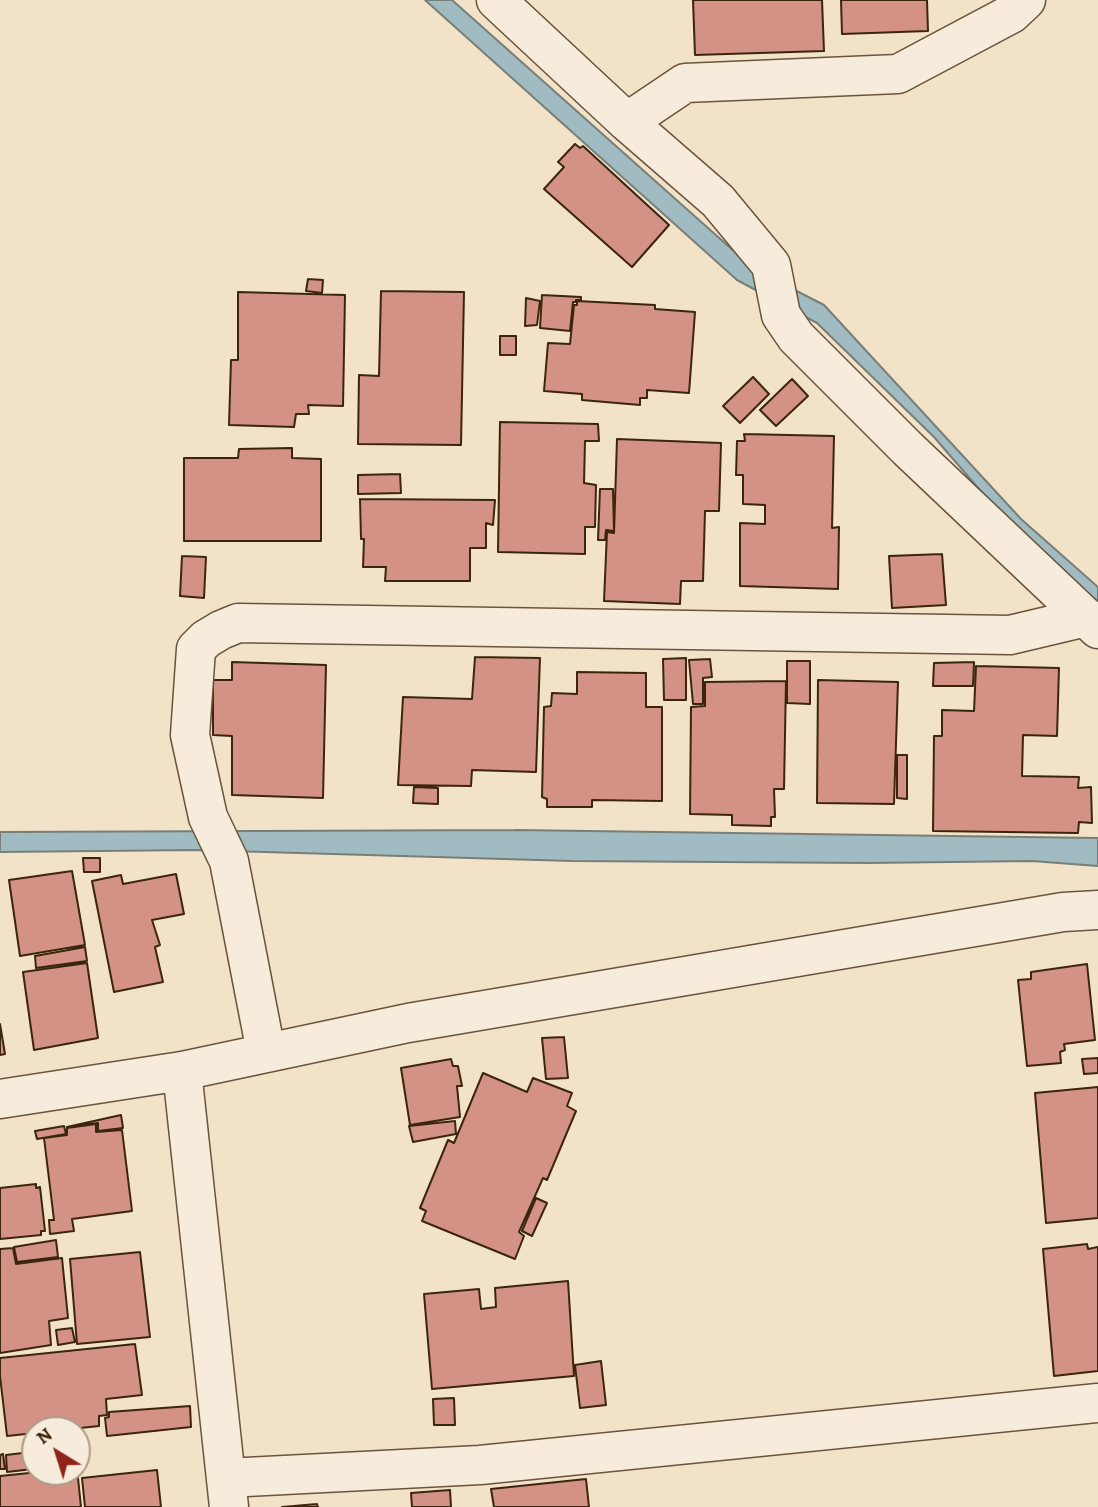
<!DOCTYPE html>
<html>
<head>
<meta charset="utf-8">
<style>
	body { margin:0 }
	#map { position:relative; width:1098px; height:1507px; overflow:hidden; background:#f2e2c8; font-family:Alegreya,serif }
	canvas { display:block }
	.north { position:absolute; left:21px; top:1416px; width:70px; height:70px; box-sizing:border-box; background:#f7ecdb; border:2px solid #ac9c89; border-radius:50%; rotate:322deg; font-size:19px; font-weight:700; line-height:28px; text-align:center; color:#3b250e }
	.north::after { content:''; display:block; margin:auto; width:24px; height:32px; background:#8f2418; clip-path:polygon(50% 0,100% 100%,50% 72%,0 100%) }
</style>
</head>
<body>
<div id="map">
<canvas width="1098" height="1507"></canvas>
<div class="north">N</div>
</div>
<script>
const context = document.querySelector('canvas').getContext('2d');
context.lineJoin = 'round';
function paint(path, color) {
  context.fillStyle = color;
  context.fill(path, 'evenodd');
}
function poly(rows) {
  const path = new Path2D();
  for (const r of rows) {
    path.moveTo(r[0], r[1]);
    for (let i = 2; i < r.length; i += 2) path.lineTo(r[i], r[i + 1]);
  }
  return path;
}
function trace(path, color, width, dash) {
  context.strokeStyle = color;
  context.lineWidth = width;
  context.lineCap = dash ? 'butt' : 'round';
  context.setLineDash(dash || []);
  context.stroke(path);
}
const water = poly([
	[425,0,452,0,754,269,824,305,1021,519,1098,587,1098,602,998,511,934,437,817,323,737,280,425,0],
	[515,830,1098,838,1098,866,1032,861,869,863,572,861,196,850,0,852,0,832,515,830]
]);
const building = poly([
	[693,0,822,0,824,51,695,55,693,0],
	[841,0,927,0,928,31,842,34,841,0],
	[575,144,580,148,583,146,669,225,632,267,544,189,564,167,558,162,575,144],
	[308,279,323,280,322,293,306,291,308,279],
	[381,291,464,292,461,445,358,444,359,375,379,376,381,291],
	[238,292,345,295,343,406,308,405,309,414,296,414,294,427,229,425,231,360,238,360,238,292],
	[542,295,581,297,581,300,576,300,576,302,573,302,570,331,540,328,542,295],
	[526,298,540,301,537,325,525,326,526,298],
	[577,301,655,305,655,309,695,312,689,393,647,390,647,398,640,398,640,405,582,400,582,394,544,391,548,343,570,344,574,305,577,305,577,301],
	[500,336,516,336,516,355,500,355,500,336],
	[753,377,769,394,740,423,723,406,753,377],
	[792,379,808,396,776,426,760,410,792,379],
	[500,422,598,424,599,441,585,441,584,483,596,485,595,527,585,527,585,554,498,552,500,422],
	[744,434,834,436,832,528,839,527,838,589,740,586,740,523,765,524,765,505,743,504,743,475,736,475,737,441,745,441,744,434],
	[617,439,721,443,719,511,705,511,703,581,681,581,680,604,604,601,607,532,614,533,617,439],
	[292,448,292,458,321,459,321,541,184,541,184,458,238,458,239,449,292,448],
	[400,474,401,493,358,494,358,475,400,474],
	[600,489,613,489,614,531,606,530,605,540,598,540,600,489],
	[360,499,495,500,493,525,486,523,486,548,470,548,470,581,385,581,386,567,363,567,364,539,361,539,360,499],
	[942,554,946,605,892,608,889,556,942,554],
	[182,556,206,557,204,598,180,596,182,556],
	[475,657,540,658,536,772,472,770,471,786,398,785,403,697,472,699,475,657],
	[686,658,686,700,664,700,663,659,686,658],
	[710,659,712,677,703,678,703,704,693,704,689,660,710,659],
	[787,661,810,661,810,704,787,703,787,661],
	[232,662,326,665,323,798,232,795,232,736,213,735,213,680,232,680,232,662],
	[974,662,973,686,933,686,934,663,974,662],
	[976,666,1059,668,1057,736,1023,735,1022,776,1079,777,1078,788,1091,787,1092,823,1079,822,1078,833,933,831,934,736,942,736,942,710,974,711,976,666],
	[577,672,646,673,646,707,662,707,662,801,592,800,592,807,547,807,547,799,542,797,544,707,551,706,552,693,577,694,577,672],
	[818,680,898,682,894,804,817,803,818,680],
	[786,681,784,789,774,789,775,817,771,817,771,826,732,825,732,815,690,814,691,707,705,706,705,682,786,681],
	[897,755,907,755,907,799,897,798,897,755],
	[414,787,438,788,438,804,413,803,414,787],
	[83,858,100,858,100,872,84,872,83,858],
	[72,871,85,945,20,956,9,880,72,871],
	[176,874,184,914,152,920,160,945,155,947,163,982,114,992,92,881,121,875,123,884,176,874],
	[85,947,87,961,36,968,35,956,85,947],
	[87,963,98,1038,34,1050,23,972,87,963],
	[1087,964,1095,1040,1064,1044,1065,1050,1060,1052,1061,1063,1027,1066,1018,980,1031,979,1031,972,1087,964],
	[0,1024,5,1054,0,1055,0,1024],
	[564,1037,568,1078,546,1079,542,1038,564,1037],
	[1098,1058,1098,1073,1084,1074,1082,1059,1098,1058],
	[451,1059,453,1066,458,1066,462,1086,457,1086,460,1117,410,1125,401,1068,451,1059],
	[483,1073,527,1092,533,1078,572,1093,567,1106,576,1111,547,1180,543,1178,519,1232,524,1236,515,1259,422,1221,426,1211,420,1208,448,1140,454,1143,483,1073],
	[1098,1087,1098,1218,1046,1223,1035,1093,1098,1087],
	[121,1115,123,1128,98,1131,98,1123,67,1127,121,1115],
	[455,1121,456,1134,413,1142,409,1126,455,1121],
	[96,1124,96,1132,122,1130,132,1211,72,1219,74,1231,50,1234,49,1220,54,1220,44,1138,67,1135,67,1128,96,1124],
	[64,1126,66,1134,37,1139,35,1131,64,1126],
	[36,1184,36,1188,40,1187,45,1231,41,1231,41,1235,0,1239,0,1188,36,1184],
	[536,1198,547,1203,532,1236,522,1231,536,1198],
	[56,1240,58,1257,17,1262,14,1247,56,1240],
	[1087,1244,1088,1249,1098,1247,1098,1371,1054,1376,1043,1249,1087,1244],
	[13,1248,16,1264,62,1258,68,1318,49,1321,51,1345,0,1353,0,1249,13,1248],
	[140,1252,150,1337,77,1344,70,1259,140,1252],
	[568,1281,574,1376,432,1389,424,1294,479,1289,481,1309,496,1307,495,1288,568,1281],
	[72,1328,75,1342,58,1345,56,1330,72,1328],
	[135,1344,142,1395,106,1399,107,1415,99,1416,99,1426,62,1430,35,1430,35,1433,7,1436,0,1376,0,1358,135,1344],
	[601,1361,606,1405,580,1408,575,1365,601,1361],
	[454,1398,455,1425,434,1425,433,1399,454,1398],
	[190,1406,191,1427,107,1436,105,1418,109,1417,109,1412,190,1406],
	[31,1452,33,1469,7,1472,6,1455,31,1452],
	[3,1454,5,1469,0,1469,0,1455,3,1454],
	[77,1468,81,1507,0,1507,0,1476,39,1472,77,1472,77,1468],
	[157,1470,161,1507,85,1507,82,1478,157,1470],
	[586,1479,589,1507,494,1507,491,1489,586,1479],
	[450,1490,451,1507,412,1507,411,1493,450,1490],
	[317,1504,318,1507,282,1507,317,1504]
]);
const minor = poly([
	[496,0,627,122,718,201,771,265,781,315,796,337,908,449,1098,629],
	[627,122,685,83,898,74,1011,14,1026,0],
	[266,1052,229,861,208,817,190,735,196,649,206,639,221,630,238,623,1010,635,1086,617],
	[182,1071,229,1507],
	[0,1099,182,1071,408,1023,1063,912,1098,910],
	[226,1478,480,1465,1098,1403]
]);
paint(water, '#a0bbc1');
trace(water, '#787f79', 2);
paint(building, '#d39285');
trace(building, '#3b250e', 2);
trace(minor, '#69543c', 41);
trace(minor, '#f7ecdb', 38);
</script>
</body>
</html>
